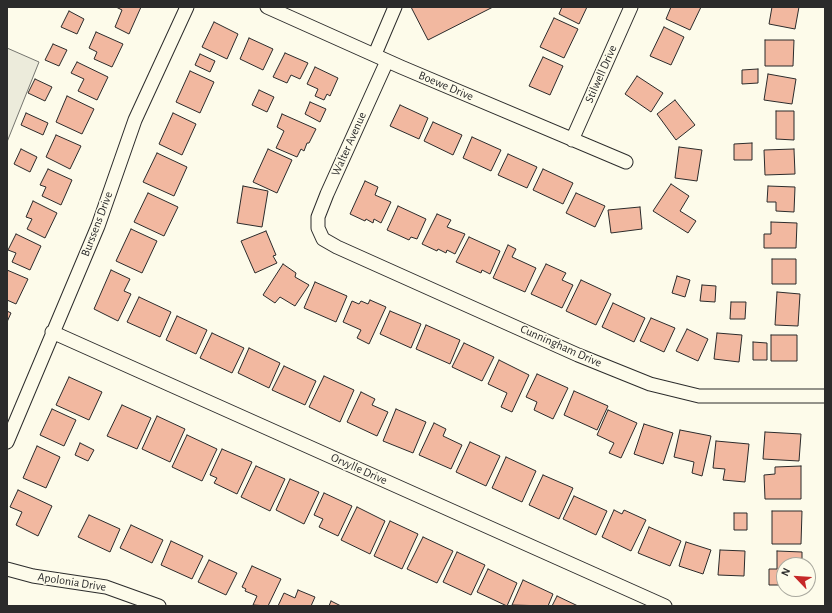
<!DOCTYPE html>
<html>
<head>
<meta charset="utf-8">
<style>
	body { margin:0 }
	#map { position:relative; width:832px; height:613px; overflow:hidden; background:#fdfbea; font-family:"Alegreya Sans",sans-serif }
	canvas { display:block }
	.frame { position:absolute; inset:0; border:8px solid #2b2b2b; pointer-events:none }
	.north { position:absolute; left:776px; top:557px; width:40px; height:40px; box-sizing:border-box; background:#fdfbea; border:1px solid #a9a89e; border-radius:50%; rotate:295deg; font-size:11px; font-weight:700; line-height:16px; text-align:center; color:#2b2b2b }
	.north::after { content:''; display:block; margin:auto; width:14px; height:18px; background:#c62828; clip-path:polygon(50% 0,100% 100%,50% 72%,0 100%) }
</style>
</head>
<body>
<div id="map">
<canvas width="832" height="613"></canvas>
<div class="frame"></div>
<div class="north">N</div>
</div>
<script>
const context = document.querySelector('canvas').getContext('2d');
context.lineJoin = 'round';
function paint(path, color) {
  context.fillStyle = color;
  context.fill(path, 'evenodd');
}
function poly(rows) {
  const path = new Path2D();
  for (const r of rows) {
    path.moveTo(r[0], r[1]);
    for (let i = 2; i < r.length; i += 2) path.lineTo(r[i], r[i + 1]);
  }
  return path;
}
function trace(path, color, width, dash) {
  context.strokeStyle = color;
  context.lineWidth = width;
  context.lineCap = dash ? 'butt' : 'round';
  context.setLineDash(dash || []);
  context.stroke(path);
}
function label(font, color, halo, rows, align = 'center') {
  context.font = font + ' "Alegreya Sans",sans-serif';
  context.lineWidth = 3;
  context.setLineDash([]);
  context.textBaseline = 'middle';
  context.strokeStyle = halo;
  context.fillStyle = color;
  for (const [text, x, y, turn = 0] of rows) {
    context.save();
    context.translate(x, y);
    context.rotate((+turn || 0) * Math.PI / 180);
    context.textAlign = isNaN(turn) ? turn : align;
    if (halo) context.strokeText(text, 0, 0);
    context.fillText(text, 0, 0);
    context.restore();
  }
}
const green = poly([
	[7,48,39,62,7,142,7,48]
]);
const building = poly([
	[116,7,141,7,129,34,115,27,122,10,116,7],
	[411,7,493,7,428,40,411,7],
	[562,7,587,7,579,24,559,14,562,7],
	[671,7,701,7,690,30,666,19,671,7],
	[772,7,799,7,795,29,769,24,772,7],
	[69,11,84,19,77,34,61,27,69,11],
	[554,18,578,29,564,58,540,47,554,18],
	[214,22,238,34,227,59,202,47,214,22],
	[664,27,684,37,671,65,650,56,664,27],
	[96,32,123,44,112,67,94,59,97,52,89,48,96,32],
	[249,38,273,49,263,70,240,59,249,38],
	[765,40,794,40,793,66,765,66,765,40],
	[53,44,67,50,59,66,45,60,53,44],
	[285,53,308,63,300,79,291,75,287,83,273,77,285,53],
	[200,54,215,61,210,72,195,65,200,54],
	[543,57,563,66,550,95,529,86,543,57],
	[77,62,108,77,97,100,78,91,84,79,71,73,77,62],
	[315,67,338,78,330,96,327,94,324,100,315,96,318,89,307,84,315,67],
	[758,69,758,83,742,84,742,70,758,69],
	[190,71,214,82,200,113,176,102,190,71],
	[768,74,796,79,792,104,764,100,768,74],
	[637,76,663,93,651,112,625,94,637,76],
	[35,79,52,87,45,101,28,93,35,79],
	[259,90,274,97,267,112,252,105,259,90],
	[67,96,94,109,82,134,56,122,67,96],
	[675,100,695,125,676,140,657,114,675,100],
	[310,102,326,109,320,122,305,114,310,102],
	[400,105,428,118,419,139,390,126,400,105],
	[776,111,794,111,794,140,776,139,776,111],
	[26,113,48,123,43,135,21,125,26,113],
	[173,113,196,124,182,155,159,144,173,113],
	[282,114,316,129,309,143,307,143,304,151,301,149,297,157,276,148,284,131,277,127,282,114],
	[433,122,462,135,453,155,424,141,433,122],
	[56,135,81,146,70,169,46,157,56,135],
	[472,137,501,150,491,171,463,158,472,137],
	[752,143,752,160,734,160,734,144,752,143],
	[679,147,702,150,697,181,675,178,679,147],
	[21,149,37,157,30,172,14,164,21,149],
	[268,149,292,160,277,193,253,182,268,149],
	[794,149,795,174,765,175,764,150,794,149],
	[157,153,187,167,174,196,143,182,157,153],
	[508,154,537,167,527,188,498,175,508,154],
	[48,169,72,180,61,205,42,196,46,187,40,185,48,169],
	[543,169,573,183,563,204,533,190,543,169],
	[365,181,378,187,375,195,391,202,381,223,374,219,373,223,366,219,365,221,350,214,365,181],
	[671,184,689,196,680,211,696,221,688,233,653,211,671,184],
	[243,186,268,191,262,227,237,223,243,186],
	[768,186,795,187,794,212,776,211,776,202,767,202,768,186],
	[148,193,178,207,164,236,134,222,148,193],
	[576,193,605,206,595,227,566,213,576,193],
	[33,201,57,213,45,238,27,229,32,219,26,217,33,201],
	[398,206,426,219,417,239,411,237,409,240,387,230,398,206],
	[640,207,642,229,611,233,608,210,640,207],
	[437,214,451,220,447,227,465,234,455,254,447,250,446,253,438,249,437,251,422,244,437,214],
	[771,222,797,223,796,248,764,248,764,234,771,234,771,222],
	[131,229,157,241,142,273,116,261,131,229],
	[266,231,276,255,273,256,277,263,255,273,241,241,266,231],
	[16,234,41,246,30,270,12,262,16,253,8,250,16,234],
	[469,237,500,251,490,274,482,270,481,273,456,262,469,237],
	[508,245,516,249,512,257,536,268,525,292,493,278,508,245],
	[772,259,796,259,796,284,772,284,772,259],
	[283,264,296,273,295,277,309,285,295,306,280,297,275,303,263,295,283,264],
	[546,264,566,273,562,280,573,285,562,308,531,294,546,264],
	[7,270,28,279,16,304,7,300,7,270],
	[111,270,130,279,124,291,131,294,118,321,94,309,111,270],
	[677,276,690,280,685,297,672,293,677,276],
	[581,280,611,294,596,325,566,311,581,280],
	[315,282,347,296,336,322,304,308,315,282],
	[702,285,716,286,715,302,700,301,702,285],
	[777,292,800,294,798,326,775,325,777,292],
	[139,297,171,312,160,337,127,322,139,297],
	[370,300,386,307,369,344,357,338,361,330,343,322,352,301,359,304,361,301,368,304,370,300],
	[731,302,746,302,745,319,730,319,731,302],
	[613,303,645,318,634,342,602,327,613,303],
	[7,311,11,313,7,322,7,311],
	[390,311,421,324,411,348,380,334,390,311],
	[177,316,207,330,196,354,166,340,177,316],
	[651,318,675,328,664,352,640,341,651,318],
	[426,325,460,340,450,364,416,349,426,325],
	[687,329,708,339,698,361,676,351,687,329],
	[212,333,244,348,232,373,200,358,212,333],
	[717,333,742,335,739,362,714,359,717,333],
	[771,335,797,335,797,361,771,361,771,335],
	[753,342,767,343,767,360,753,360,753,342],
	[464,343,494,357,482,381,452,367,464,343],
	[249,348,280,363,269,388,238,373,249,348],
	[499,360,529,375,512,412,501,407,507,393,488,384,499,360],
	[284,366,316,381,305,405,272,390,284,366],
	[537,374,568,388,553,419,534,410,537,402,526,397,537,374],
	[324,376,354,390,340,422,309,407,324,376],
	[69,377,102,392,89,420,56,405,69,377],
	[574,391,608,406,597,430,564,415,574,391],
	[361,392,375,399,372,405,388,412,377,436,347,422,361,392],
	[122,405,151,418,137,449,107,436,122,405],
	[52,409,76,420,64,446,40,435,52,409],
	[396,409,426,422,413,453,383,441,396,409],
	[608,410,637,423,621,458,609,453,614,443,597,435,608,410],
	[157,416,185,429,170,462,142,449,157,416],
	[434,423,446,429,443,436,462,445,451,469,419,455,434,423],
	[644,424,673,433,663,464,634,454,644,424],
	[680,430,711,436,702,476,692,473,694,462,674,457,680,430],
	[765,432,801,434,799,461,763,459,765,432],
	[187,435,217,449,202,481,172,467,187,435],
	[716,441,749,444,745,482,723,480,725,469,713,468,716,441],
	[470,442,500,456,486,486,456,472,470,442],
	[80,443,94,450,88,461,75,455,80,443],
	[37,446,60,457,46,488,23,478,37,446],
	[222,449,252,462,237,494,214,483,217,478,210,475,222,449],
	[506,457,536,471,522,502,492,488,506,457],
	[256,466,285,479,270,511,241,497,256,466],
	[801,466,801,499,765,499,764,475,775,474,775,467,801,466],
	[543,475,573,488,559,519,529,505,543,475],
	[290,479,319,492,304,524,276,510,290,479],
	[18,490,52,506,38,536,16,525,22,512,10,507,18,490],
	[324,493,352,506,338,536,319,527,323,519,314,515,324,493],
	[574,496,607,511,596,535,563,519,574,496],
	[357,507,385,521,370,554,341,540,357,507],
	[614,510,622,514,624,510,646,520,631,551,602,537,614,510],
	[772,511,802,511,801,544,772,544,772,511],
	[734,513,747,513,747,530,734,530,734,513],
	[89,515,120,529,110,552,78,537,89,515],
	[390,521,418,534,402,569,374,556,390,521],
	[131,525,163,540,152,563,120,548,131,525],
	[649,527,681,541,670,566,638,553,649,527],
	[423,537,453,551,437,583,407,569,423,537],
	[171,541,203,556,192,579,161,565,171,541],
	[686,542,711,550,703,574,679,566,686,542],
	[720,550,745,551,744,576,718,575,720,550],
	[777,551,802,552,802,565,784,565,784,585,769,585,769,569,777,569,777,551],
	[457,552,485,565,471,595,443,582,457,552],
	[209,560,237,573,226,595,198,582,209,560],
	[252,566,281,579,268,606,253,605,257,596,245,591,246,589,242,587,252,566],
	[488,569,517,583,507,606,477,592,488,569],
	[523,580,553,594,548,606,512,605,523,580],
	[298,590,315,597,311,606,278,606,284,593,295,598,298,590],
	[557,596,578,606,552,606,557,596],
	[331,601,341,606,329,606,331,601]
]);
const street = poly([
	[267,7,401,67,626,162],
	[375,54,395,7],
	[387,61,327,194,318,217,318,228,323,239,337,247,578,355,650,384,699,396,825,396],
	[572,140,631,7],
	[52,332,665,606],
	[7,442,98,226,135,120,187,7],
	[7,569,33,576,106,587,159,606]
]);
const streetNames = [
	["Stilwell Drive",601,74,-66],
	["Boewe Drive",446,86,23],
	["Walter Avenue",349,144,-66],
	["Burssens Drive",97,224,-69],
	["Cunningham Drive",561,346,24],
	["Orvylle Drive",359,469,24],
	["Apolonia Drive",72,582,9]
];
paint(green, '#ecebdb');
trace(green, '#74746e', 1);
paint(building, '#f2b8a0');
trace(building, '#2b2b2b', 1);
trace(street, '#2b2b2b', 15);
trace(street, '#fdfbea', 13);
label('12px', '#2b2b2b', '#fdfbea', streetNames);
</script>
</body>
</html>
